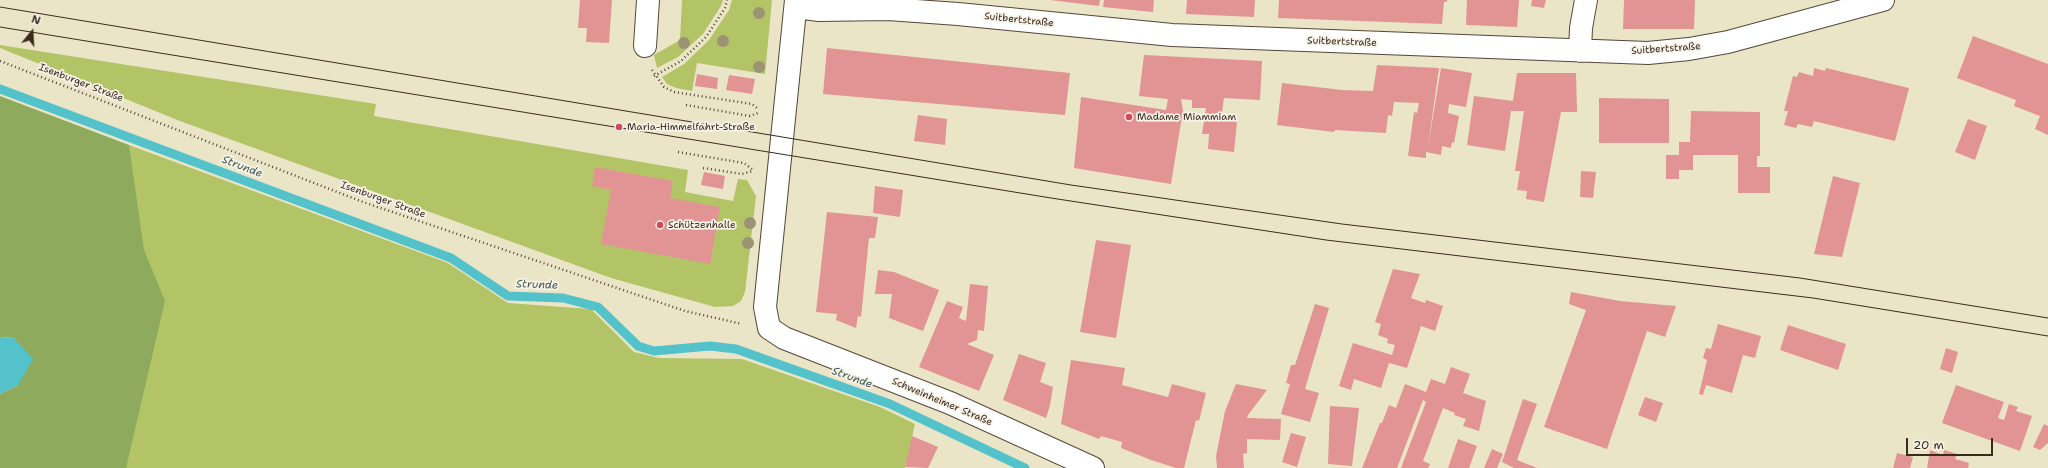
<!DOCTYPE html>
<html>
<head>
<meta charset="utf-8">
<style>
	body { margin:0 }
	#map { position:relative; width:2048px; height:468px; overflow:hidden; background:#ebe5c8; font-family:"Shantell Sans",sans-serif }
	canvas { display:block }
	.north { position:absolute; left:12px; top:12px; width:40px; height:40px; -webkit-text-stroke:3px #f7f3e8; paint-order:stroke; rotate:18deg; font-size:11px; font-weight:700; line-height:16px; text-align:center; color:#3b2a1e }
	.north::after { content:''; display:block; margin:auto; width:14px; height:18px; background:#3b2a1e; clip-path:polygon(50% 0,100% 100%,50% 72%,0 100%) }
	.scale { position:absolute; left:1906px; top:438px; width:87px; height:18px; box-sizing:border-box; border:2px solid #3b2a1e; border-top:0; padding-left:5px; font-size:12px; line-height:14px; white-space:nowrap; color:#3b2a1e; -webkit-text-stroke:3px #f7f3e8; paint-order:stroke }
</style>
</head>
<body>
<div id="map">
<canvas width="2048" height="468"></canvas>
<div class="north">N</div>
<div class="scale">20 m</div>
</div>
<script>
const context = document.querySelector('canvas').getContext('2d');
context.lineJoin = 'round';
function paint(path, color) {
  context.fillStyle = color;
  context.fill(path, 'evenodd');
}
function poly(rows) {
  const path = new Path2D();
  for (const r of rows) {
    path.moveTo(r[0], r[1]);
    for (let i = 2; i < r.length; i += 2) path.lineTo(r[i], r[i + 1]);
  }
  return path;
}
function trace(path, color, width, dash) {
  context.strokeStyle = color;
  context.lineWidth = width;
  context.lineCap = dash ? 'butt' : 'round';
  context.setLineDash(dash || []);
  context.stroke(path);
}
function label(font, color, halo, rows, align = 'center') {
  context.font = font + ' "Shantell Sans",sans-serif';
  context.lineWidth = 3.5;
  context.setLineDash([]);
  context.textBaseline = 'middle';
  context.strokeStyle = halo;
  context.fillStyle = color;
  for (const [text, x, y, turn = 0] of rows) {
    context.save();
    context.translate(x, y);
    context.rotate((+turn || 0) * Math.PI / 180);
    context.textAlign = isNaN(turn) ? turn : align;
    if (halo) context.strokeText(text, 0, 0);
    context.fillText(text, 0, 0);
    context.restore();
  }
}
const green = poly([
	[682,0,723,0,721,6,703,34,678,57,657,68,654,55,680,40],
	[732,0,772,0,765,74,697,63,692,91,676,88,667,84,662,77,684,64,709,40,729,10],
	[0,45,376,104,374,116,688,170,685,192,733,201,738,179,747,180,756,196,745,292,741,301,733,306,715,307,611,278,180,121,0,48],
	[129,145,448,263,508,303,591,309,634,352,659,358,742,359,880,407,915,424,905,468,76,468]
]);
const forest = poly([
	[0,96,129,145,144,250,165,301,126,468,0,468,0,394,18,385,14,338,0,337]
]);
const water = poly([
	[0,337,14,338,33,359,18,385,0,394]
]);
const stream = poly([
	[0,89,451,258,508,296,563,298,598,307,638,346,654,351,710,346,736,349,890,404,1025,468]
]);
const building = poly([
	[580,0,612,0,609,43,586,42,587,28,578,28],
	[1050,0,1100,0,1099,6],
	[1104,0,1154,0,1153,12,1103,7],
	[1187,0,1255,0,1254,17,1186,14],
	[1279,0,1447,0,1447,2,1444,2,1442,24,1278,18],
	[1467,0,1519,0,1517,27,1466,25],
	[1532,0,1546,0,1544,8,1531,6],
	[1624,0,1695,0,1694,29,1623,29],
	[1973,36,2048,64,2048,135,2035,129,2040,116,2014,106,2016,100,1957,78],
	[827,48,1070,73,1065,115,823,94],
	[1144,55,1262,61,1260,100,1224,98,1221,120,1237,122,1234,152,1208,149,1209,134,1202,134,1206,108,1192,108,1192,100,1181,99,1183,110,1171,184,1074,168,1081,97,1166,110,1168,99,1139,96],
	[1377,65,1439,68,1428,147,1441,68,1472,73,1466,107,1449,104,1448,113,1459,116,1454,143,1452,142,1451,148,1442,146,1441,155,1426,152,1426,158,1408,156,1414,112,1417,113,1419,103,1394,102,1392,116,1388,115,1386,133,1335,130,1334,132,1277,125,1282,83,1342,90,1373,91],
	[1814,68,1825,71,1826,68,1909,88,1895,141,1814,121,1812,127,1798,124,1796,128,1784,125,1788,111,1784,111,1793,76,1797,77,1799,72,1813,76],
	[1517,73,1576,73,1577,112,1561,112,1544,202,1526,199,1527,191,1517,190,1520,171,1515,171,1524,111,1511,111,1505,151,1467,145,1474,96,1513,101],
	[697,74,718,78,717,89,695,86],
	[729,75,755,79,752,94,726,90],
	[1599,98,1669,99,1669,143,1599,143],
	[1691,111,1760,112,1760,156,1757,156,1757,167,1770,167,1770,193,1738,193,1738,155,1693,155,1693,170,1679,170,1679,179,1666,179,1666,155,1679,155,1679,142,1690,142],
	[918,115,947,119,945,145,914,141],
	[1968,119,1987,126,1975,160,1955,152],
	[595,167,673,181,670,198,720,207,710,264,601,244,611,190,592,186],
	[1581,171,1596,172,1593,198,1580,197],
	[704,172,725,176,723,189,701,185],
	[1833,176,1860,183,1842,257,1814,254],
	[875,186,903,190,900,217,873,213],
	[827,212,878,217,875,238,869,238,861,317,858,316,856,328,836,320,837,314,816,312],
	[1096,240,1131,245,1116,338,1080,332],
	[1393,269,1420,274,1411,298,1425,303,1426,300,1443,306,1435,331,1421,326,1407,368,1389,363,1381,388,1354,379,1351,390,1339,386,1353,343,1392,355,1395,345,1387,343,1388,339,1378,335,1381,324,1375,322],
	[878,270,894,272,939,290,923,331,889,318,892,294,875,294],
	[970,284,988,286,984,331,978,330,977,340,967,344,994,355,979,391,919,367,947,301,963,307,959,318,966,321],
	[1571,292,1620,301,1676,306,1665,337,1647,331,1607,449,1544,427,1586,310,1569,304],
	[1315,304,1329,308,1305,389,1319,393,1310,422,1281,414,1290,384,1286,383,1291,365,1295,365],
	[1718,324,1761,336,1755,358,1743,355,1732,393,1706,385,1703,395,1699,394,1707,360,1703,358,1706,348,1711,349],
	[1788,325,1846,344,1838,370,1780,350],
	[1946,348,1958,352,1952,373,1940,369],
	[1019,354,1046,363,1040,382,1053,387,1050,405,1046,418,1003,400],
	[1071,360,1125,368,1122,385,1168,397,1172,384,1206,393,1199,421,1196,420,1184,468,1176,468,1151,460,1121,448,1122,442,1101,436,1099,439,1061,424],
	[1451,367,1470,374,1463,393,1486,401,1479,431,1463,426,1466,419,1454,415,1455,413,1443,408,1423,461,1430,464,1428,468,1401,468,1426,402,1423,400,1397,468,1362,468,1380,423,1382,423,1389,405,1396,408,1405,384,1426,392,1431,379,1445,384],
	[1236,384,1267,390,1248,415,1247,418,1281,419,1280,440,1247,439,1247,453,1243,454,1244,468,1217,468,1216,456,1225,411],
	[1956,385,2004,402,1998,418,2004,420,2009,404,2018,407,2016,411,2032,416,2020,451,1942,423],
	[1645,397,1663,403,1656,422,1638,415],
	[1523,399,1537,404,1517,460,1537,468,1514,468,1502,462],
	[1330,406,1359,408,1352,466,1328,464],
	[2044,424,2048,426,2048,443,2040,450,2033,447],
	[1291,433,1306,437,1297,467,1282,462],
	[912,436,938,447,928,468,905,467],
	[1458,439,1477,446,1469,468,1448,468],
	[1492,449,1503,454,1497,468,1484,468],
	[1930,450,1943,455,1944,450,1957,454,1955,459,1969,463,1968,468,1927,468],
	[1897,453,1913,457,1910,468,1893,468]
]);
const path = poly([
	[0,61,363,202,685,311,742,324],
	[652,70,664,87,674,92,752,104,758,109],
	[654,76,681,61,706,37,725,8,727,0],
	[686,105,750,116,758,113],
	[678,152,744,163,752,169],
	[703,168,742,174,753,171]
]);
const minor = poly([
	[796,0,765,307,769,328,784,338,950,403,1093,468],
	[796,7,819,10,888,9,958,14,1172,35,1648,53,1689,49,1728,42,1883,0],
	[645,46,648,0],
	[1580,51,1581,28,1586,0]
]);
const tram = poly([
	[0,7,1071,185,1342,224,1800,278,2048,318],
	[0,27,1051,198,1326,240,1813,298,2048,336]
]);
const trees = [
	[759,13],
	[723,41],
	[684,43],
	[759,67],
	[750,223],
	[748,243]
];
const markers = [
	[1129,117,4,"#d1495b"],
	[619,127,4,"#d1495b"],
	[660,225,4,"#d1495b"]
];
const streetNames = [
	["Suitbertstraße",1019,20,6],
	["Suitbertstraße",1342,42,2],
	["Suitbertstraße",1666,49,-4],
	["Isenburger Straße",81,83,21],
	["Isenburger Straße",383,200,20],
	["Schweinheimer Straße",942,402,23]
];
const poiNames = [
	["Madame Miammiam",1137,117],
	["Maria-Himmelfahrt-Straße",627,127],
	["Schützenhalle",668,225]
];
const waterNames = [
	["Strunde",242,167,21],
	["Strunde",537,285,2],
	["Strunde",852,378,20]
];
paint(green, '#b3c467');
paint(forest, '#8eaa5c');
paint(water, '#54c2cb');
trace(stream, '#54c2cb', 9);
paint(building, '#e19493');
trace(minor, '#554638', 24);
trace(path, '#554638', 2.5, [1, 3]);
trace(minor, '#fff', 22);
trace(tram, '#3b2a1e', 1);
context.fillStyle = '#9b9374';
for (const [x, y] of trees) {
  context.beginPath();
  context.arc(x, y, 6, 0, 2 * Math.PI);
  context.fill();
}
for (const [x, y, r, color] of markers) {
  const dot = new Path2D();
  dot.arc(x, y, r, 0, 2 * Math.PI);
  context.fillStyle = color;
  context.fill(dot);
  trace(dot, '#f7f3e8', 1.5);
}
label('10px', '#3b2a1e', '#f7f3e8', streetNames);
label('10px', '#3b2a1e', '#f7f3e8', poiNames, 'left');
label('italic 11px', '#425852', '#f7f3e8', waterNames);
</script>
</body>
</html>
